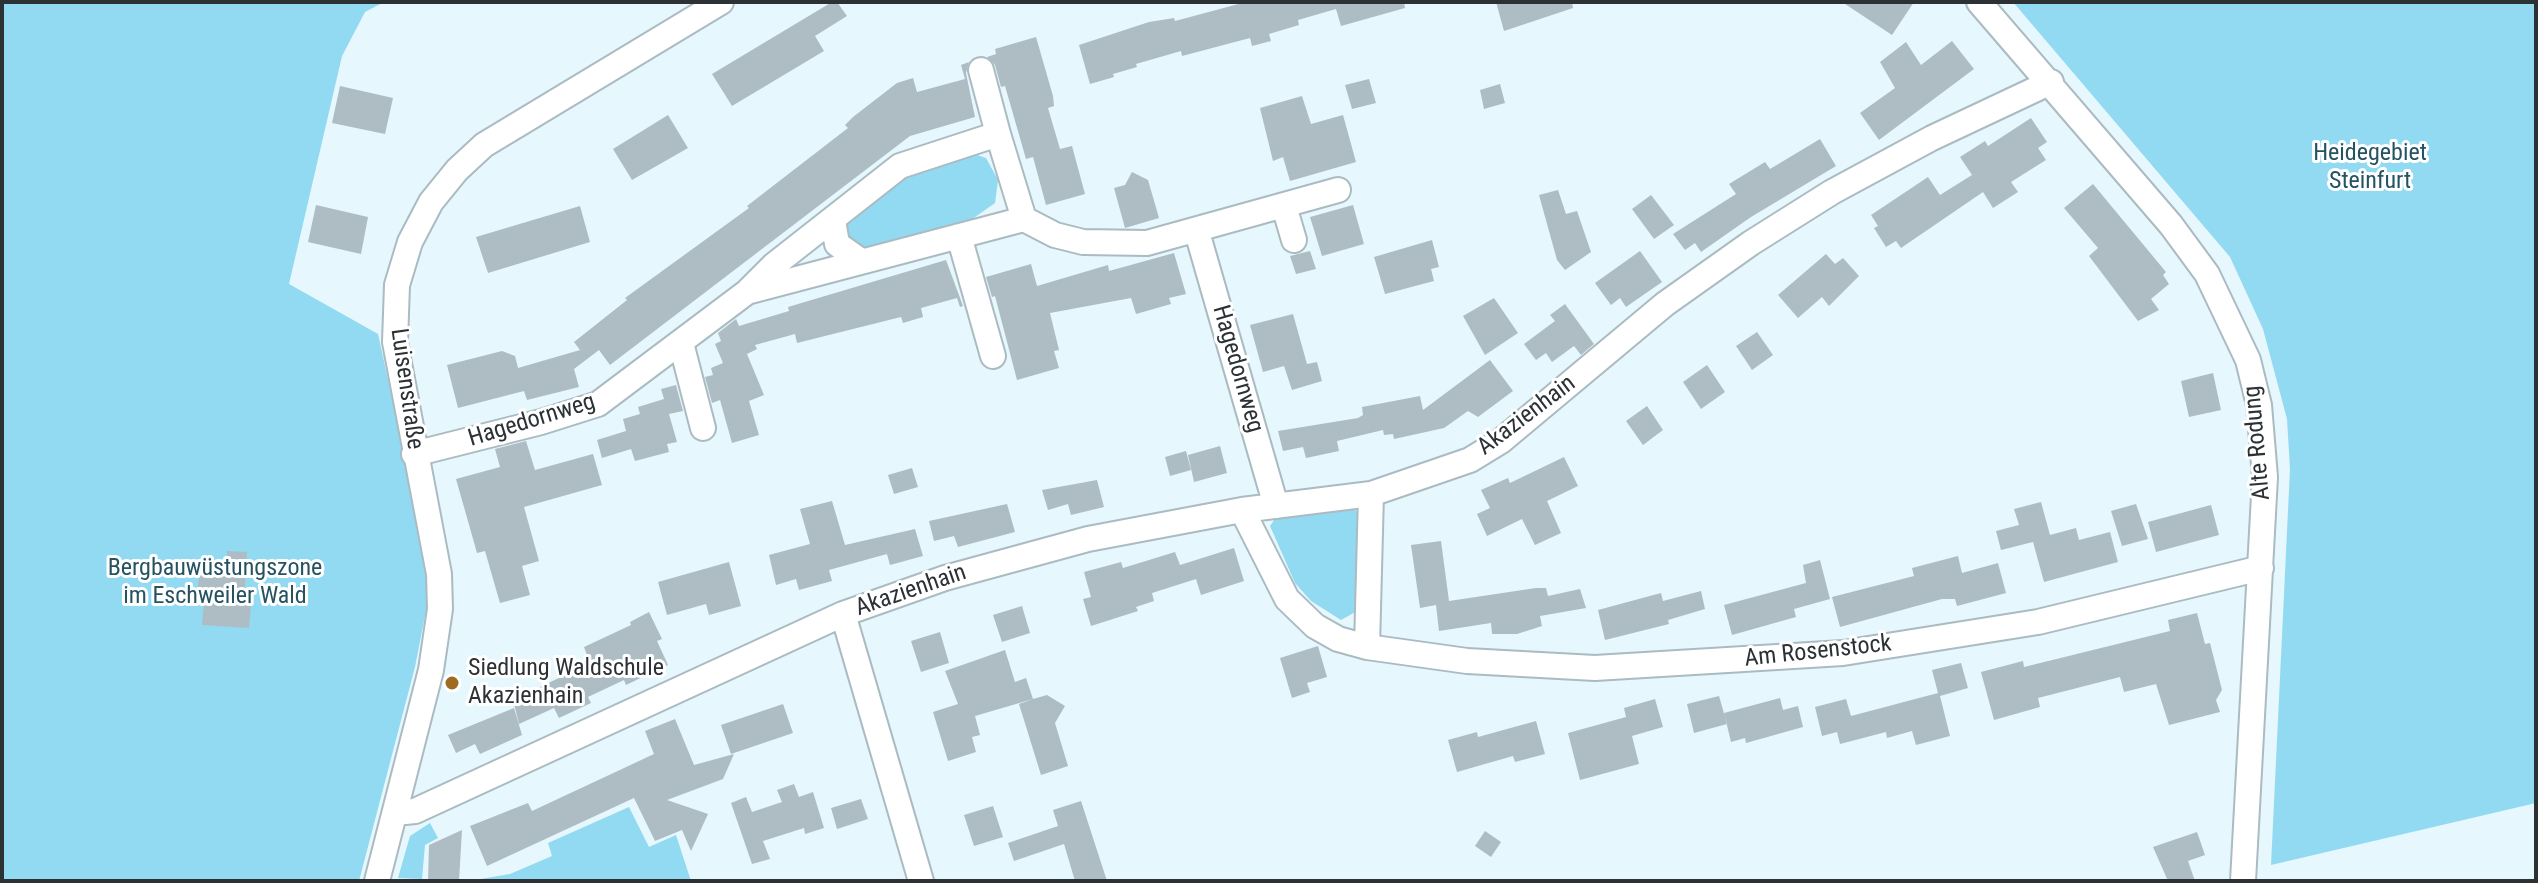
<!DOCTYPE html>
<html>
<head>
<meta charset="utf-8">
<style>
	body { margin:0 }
	#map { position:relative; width:2538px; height:883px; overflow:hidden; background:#e6f7fd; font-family:"Roboto Condensed",sans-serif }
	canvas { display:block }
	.frame { position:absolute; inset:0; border:4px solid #2b3134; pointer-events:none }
</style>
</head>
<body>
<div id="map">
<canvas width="2538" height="883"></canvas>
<div class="frame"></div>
</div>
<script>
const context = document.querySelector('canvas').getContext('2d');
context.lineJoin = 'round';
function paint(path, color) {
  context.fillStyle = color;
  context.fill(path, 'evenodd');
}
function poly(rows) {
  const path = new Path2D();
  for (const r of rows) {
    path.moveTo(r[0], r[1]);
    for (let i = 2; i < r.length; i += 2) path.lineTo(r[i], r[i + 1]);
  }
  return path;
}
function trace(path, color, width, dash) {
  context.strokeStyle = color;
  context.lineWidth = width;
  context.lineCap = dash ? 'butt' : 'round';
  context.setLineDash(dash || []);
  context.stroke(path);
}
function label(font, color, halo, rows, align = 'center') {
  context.font = font + ' "Roboto Condensed",sans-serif';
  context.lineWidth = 6;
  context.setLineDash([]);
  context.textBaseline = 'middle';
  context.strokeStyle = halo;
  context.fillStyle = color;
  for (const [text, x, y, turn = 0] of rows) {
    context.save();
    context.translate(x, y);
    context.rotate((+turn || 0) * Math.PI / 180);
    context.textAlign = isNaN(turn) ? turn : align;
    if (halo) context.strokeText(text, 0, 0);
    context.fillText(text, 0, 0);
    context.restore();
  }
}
const green = poly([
	[2,2,384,2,365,12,342,56,289,284,378,334,432,580,415,667,359,881,2,881],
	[2013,2,2536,2,2536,803,2271,865,2290,469,2287,419,2263,329,2230,257],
	[968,152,986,158,998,180,995,203,965,224,861,250,848,238,846,219,889,182],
	[1339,501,1358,512,1357,611,1341,620,1311,601,1295,583,1270,526,1281,510],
	[629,807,649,847,676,835,691,881,469,881,510,874,552,856,548,843],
	[430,823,438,838,425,845,422,879,398,878,410,836]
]);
const building = poly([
	[832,2,837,2,847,16,815,36,824,51,732,106,712,74],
	[1246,2,1404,2,1405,8,1341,26,1336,9,1298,20,1299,25,1269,34,1271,41,1252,46,1250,38,1182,56,1181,51,1136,64,1137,67,1113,74,1114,77,1090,84,1079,45,1149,22,1174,18,1175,21],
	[1496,2,1572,2,1573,8,1504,31],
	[1842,2,1914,2,1892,35],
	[1036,37,1053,96,1054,106,1048,108,1060,149,1072,146,1085,194,1046,205,1033,157,1026,159,1005,86,1001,87,995,65,987,57,996,54,995,49],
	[1952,41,1974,69,1879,140,1860,113,1895,88,1880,62,1906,42,1921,65],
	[969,62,966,73,975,117,910,136,610,365,599,350,574,369,579,387,527,400,524,391,458,408,447,365,502,351,515,356,518,368,580,350,574,342,627,300,625,298,749,208,747,206,848,128,845,125,853,117,897,83,913,78,917,92,965,79,961,65],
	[1369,79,1376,103,1352,109,1345,85],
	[1500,84,1505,103,1484,109,1480,90],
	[340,86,393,98,385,134,332,123],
	[1302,96,1311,124,1343,115,1356,162,1290,181,1283,157,1273,161,1260,108],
	[668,115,688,148,632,180,613,149],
	[2031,118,2047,142,2038,148,2046,160,2011,182,2018,192,1993,208,1983,192,1901,248,1896,241,1886,247,1874,228,1878,226,1871,215,1928,177,1940,195,1972,175,1960,157,1985,141,1988,146],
	[1820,139,1836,166,1751,217,1701,252,1695,243,1685,250,1673,234,1736,194,1729,184,1765,162,1770,169],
	[1132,172,1148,180,1159,218,1125,228,1114,188,1125,185],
	[2093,184,2166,272,2163,275,2169,284,2151,299,2159,310,2138,321,2089,256,2098,248,2064,208],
	[1558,190,1566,214,1577,211,1591,252,1565,270,1557,260,1539,195],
	[1651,195,1674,225,1654,239,1632,209],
	[316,205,368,217,361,254,308,242],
	[1353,205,1364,244,1322,256,1310,217],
	[580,206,590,242,488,273,476,237],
	[1432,240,1439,267,1431,269,1434,281,1385,294,1374,257],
	[1310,251,1316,269,1296,274,1290,256],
	[1640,251,1662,282,1626,307,1620,298,1611,305,1595,283],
	[1174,253,1186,294,1169,298,1171,304,1136,314,1131,298,1050,313,1059,350,1054,351,1059,368,1017,380,995,296,992,297,986,277,1031,264,1037,286,1108,265,1109,271],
	[1826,254,1835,264,1843,258,1859,276,1829,306,1822,297,1798,318,1778,295],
	[946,260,963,306,960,307,957,298,921,308,923,317,903,323,901,317,797,343,795,334,755,345,757,349,747,354,764,395,749,401,759,435,732,443,720,400,712,403,705,377,713,375,711,368,723,363,715,344,721,341,718,333,736,319,739,326,789,311,788,307],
	[1494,298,1518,333,1485,355,1463,316],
	[1565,304,1594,344,1581,355,1574,346,1552,362,1546,353,1536,360,1524,344,1555,321,1550,315],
	[1293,314,1307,364,1317,362,1322,381,1292,390,1284,366,1263,372,1250,325],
	[1757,332,1773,355,1752,370,1736,346],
	[1490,360,1513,391,1478,417,1468,411,1444,428,1394,439,1393,434,1384,435,1383,430,1337,441,1339,451,1306,458,1303,447,1283,451,1278,431,1358,418,1363,415,1362,407,1420,396,1423,410],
	[1707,365,1725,392,1701,409,1683,382],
	[2213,373,2221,410,2189,417,2181,381],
	[676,385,683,411,669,414,677,442,667,444,669,452,635,461,631,449,602,458,597,440,626,431,623,419,640,414,638,407,664,399,661,389],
	[1647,406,1663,430,1643,445,1626,421],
	[526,441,535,470,593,454,602,485,524,507,539,561,522,566,530,595,500,603,485,551,477,553,456,479,500,467,495,449],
	[1220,446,1227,473,1194,482,1188,455],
	[1186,451,1191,470,1170,476,1165,457],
	[1564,457,1578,486,1547,501,1561,533,1535,545,1522,519,1487,536,1477,514,1490,508,1481,490,1508,478,1510,483],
	[912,468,918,487,894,494,888,475],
	[1097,480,1104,507,1071,515,1068,504,1048,510,1042,490],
	[832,501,845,545,915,529,923,556,890,565,885,547,887,554,829,570,832,581,799,590,796,579,776,585,769,555,810,544,800,509],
	[2041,502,2050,535,2076,528,2079,540,2110,532,2118,562,2044,582,2033,542,2001,550,1996,531,2019,525,2014,509],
	[1007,504,1015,532,958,547,954,536,934,541,929,521],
	[2136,504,2148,539,2122,546,2111,511],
	[2211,505,2219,535,2156,552,2148,522],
	[1441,541,1449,601,1536,588,1546,588,1548,596,1580,589,1586,608,1540,616,1542,626,1517,634,1492,634,1491,623,1439,631,1436,605,1420,608,1411,545],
	[1234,548,1244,581,1201,595,1196,579,1152,593,1154,601,1136,607,1138,611,1091,626,1083,599,1091,597,1084,572,1121,562,1123,568,1175,552,1180,565],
	[227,551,247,552,244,604,251,604,249,628,202,625,204,602,197,602,200,560,227,562],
	[1958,556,1962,573,1998,563,2006,593,1957,606,1955,599,1942,599,1840,627,1832,597,1914,576,1912,568],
	[1820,560,1830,599,1794,609,1796,617,1732,635,1724,605,1806,583,1803,565],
	[729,562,741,606,709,615,706,604,667,615,658,582],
	[1701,591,1705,609,1668,620,1669,624,1605,640,1598,610,1661,593,1663,601],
	[1022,606,1030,633,1002,642,993,615],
	[649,612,662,639,657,641,668,665,626,685,624,680,588,697,591,703,559,718,554,708,519,724,513,700,590,663,584,647,631,625,630,622],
	[2197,613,2205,644,2210,643,2222,690,2216,700,2220,712,2169,725,2156,684,2124,692,2120,677,2038,698,2040,707,1994,720,1981,672,2023,661,2024,667,2170,631,2168,620],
	[940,632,949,663,921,672,911,641],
	[1318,646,1327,677,1307,683,1310,692,1292,698,1280,658],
	[1005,650,1015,682,1026,678,1033,699,1047,695,1065,706,1055,723,1068,766,1041,775,1019,704,1033,699,975,716,980,735,972,737,976,752,948,761,933,712,958,704,945,671],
	[1961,663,1968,688,1940,696,1950,736,1916,745,1912,731,1887,738,1886,732,1840,744,1837,732,1822,736,1815,707,1846,699,1851,716,1938,693,1932,670],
	[1719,696,1727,724,1694,733,1687,704],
	[1780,698,1783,710,1798,706,1803,727,1746,743,1745,738,1731,742,1724,713],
	[1655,699,1663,727,1632,736,1639,764,1580,780,1568,733,1626,717,1624,708],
	[783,704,793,733,731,754,721,725],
	[514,708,522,735,480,754,475,744,456,753,448,735],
	[675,719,694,765,734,754,723,779,667,800,708,814,691,851,682,830,655,841,634,798,487,866,470,826,528,803,532,811,654,754,645,731],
	[1536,721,1545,754,1515,762,1513,756,1457,772,1448,740,1477,732,1478,737],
	[794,784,799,797,813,792,824,828,805,834,804,828,763,841,770,859,752,864,731,803,746,797,752,812,782,802,777,790],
	[861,799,868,819,837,829,831,808],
	[1081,801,1107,881,1075,881,1064,844,1014,861,1008,843,1058,826,1053,810],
	[993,806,1003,837,974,846,964,815],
	[462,830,459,881,428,881,429,845],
	[1485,831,1501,842,1491,857,1475,846],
	[2197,832,2205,855,2188,861,2195,881,2168,881,2153,847]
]);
const minor = poly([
	[1979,2,2171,225,2207,274,2248,360,2259,405,2265,477,2243,881],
	[981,70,998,134],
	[998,134,1024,219,747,292,774,265,900,166,998,134],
	[1284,206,1294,240],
	[1024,219,1055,235,1083,242,1147,243,1338,190],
	[833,220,837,244,861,261],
	[1197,232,1276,506],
	[959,236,993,356],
	[681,343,703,428],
	[414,454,541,422,598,404,747,292],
	[1242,510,1287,599,1315,626,1338,639,1367,647,1467,661,1595,668,1843,653,2038,622,2261,568],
	[843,614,921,881],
	[1367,647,1371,494],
	[395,813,415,811,843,614,945,578,1088,539,1242,510,1371,494,1470,460,1501,441,1665,304,1751,243,1832,192,1932,138,2051,82],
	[377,881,431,670,440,609,439,574,395,342,397,285,410,242,431,202,457,170,484,145,721,2]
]);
const markers = [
	[452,683,8,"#9e6b21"]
];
const parkNames = [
	["Heidegebiet",2370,154],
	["Steinfurt",2370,182],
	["Bergbauwüstungszone",215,569],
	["im Eschweiler Wald",215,597]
];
const streetNames = [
	["Hagedornweg",1237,369,74],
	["Luisenstraße",406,389,82],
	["Akazienhain",1527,416,-37],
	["Hagedornweg",532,421,-17],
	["Alte Rodung",2258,443,-95],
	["Akazienhain",911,591,-19],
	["Am Rosenstock",1818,652,-6]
];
const poiNames = [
	["Siedlung Waldschule",468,669],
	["Akazienhain",468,697]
];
paint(green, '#92d9f2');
paint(building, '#adbdc3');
trace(minor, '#aabbc1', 28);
trace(minor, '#fff', 24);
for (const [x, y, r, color] of markers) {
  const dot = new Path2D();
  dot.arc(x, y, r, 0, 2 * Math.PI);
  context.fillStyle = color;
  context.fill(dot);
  trace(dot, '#fff', 3);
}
label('24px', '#255362', '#fff', parkNames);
label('24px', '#2b3134', '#fff', streetNames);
label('24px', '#2b3134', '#fff', poiNames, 'left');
</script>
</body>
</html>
